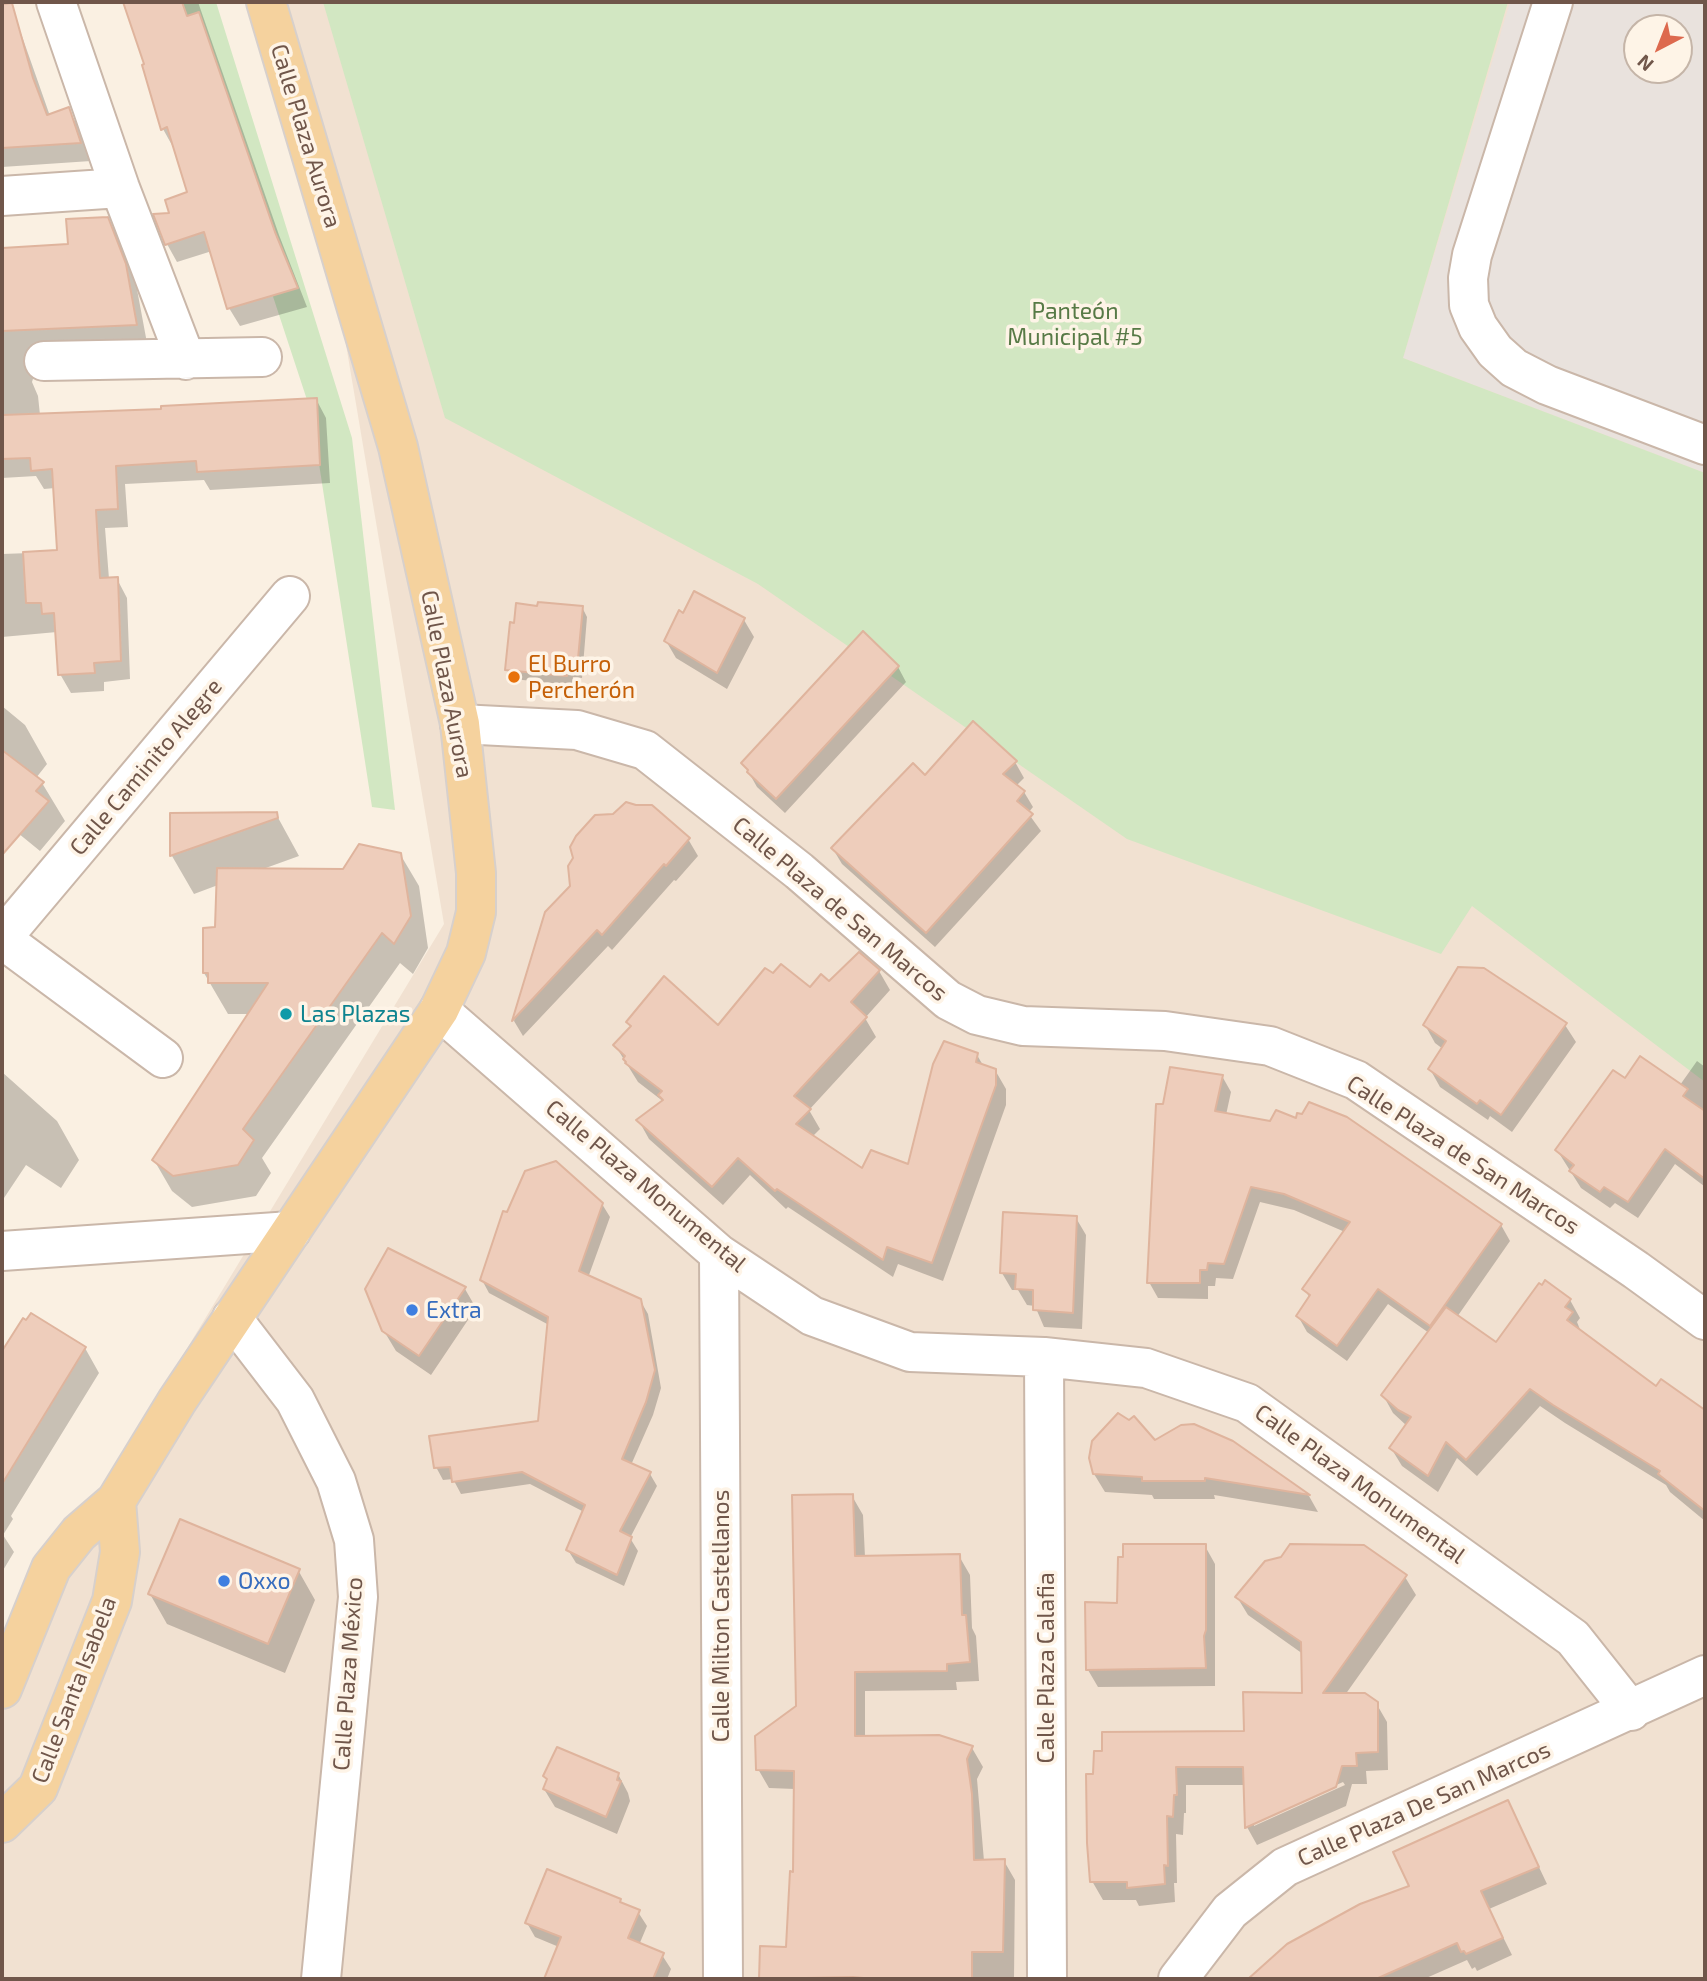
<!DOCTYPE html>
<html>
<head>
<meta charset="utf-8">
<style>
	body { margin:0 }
	#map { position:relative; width:1707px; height:1981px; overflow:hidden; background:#faf0e2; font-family:"Exo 2",sans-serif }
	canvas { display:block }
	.frame { position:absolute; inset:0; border:4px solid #70564a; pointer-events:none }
	.north { position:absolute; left:1623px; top:14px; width:70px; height:70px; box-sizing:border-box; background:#fef4e7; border:2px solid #c5b5a8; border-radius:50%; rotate:222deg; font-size:19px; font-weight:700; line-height:28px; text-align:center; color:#70564a }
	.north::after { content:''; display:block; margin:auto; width:24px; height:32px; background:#dd694e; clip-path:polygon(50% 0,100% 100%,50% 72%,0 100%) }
</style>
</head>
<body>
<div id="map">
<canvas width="1707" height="1981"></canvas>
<div class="frame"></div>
<div class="north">N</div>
</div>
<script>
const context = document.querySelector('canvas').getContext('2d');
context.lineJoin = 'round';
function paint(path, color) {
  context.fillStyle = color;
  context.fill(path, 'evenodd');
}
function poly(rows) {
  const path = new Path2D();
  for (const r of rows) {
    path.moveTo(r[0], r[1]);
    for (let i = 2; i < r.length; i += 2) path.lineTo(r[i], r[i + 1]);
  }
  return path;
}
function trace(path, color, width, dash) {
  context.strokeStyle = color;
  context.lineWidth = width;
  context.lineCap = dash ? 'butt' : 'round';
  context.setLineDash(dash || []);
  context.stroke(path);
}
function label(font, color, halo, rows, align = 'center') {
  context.font = font + ' "Exo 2",sans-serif';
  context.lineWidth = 7;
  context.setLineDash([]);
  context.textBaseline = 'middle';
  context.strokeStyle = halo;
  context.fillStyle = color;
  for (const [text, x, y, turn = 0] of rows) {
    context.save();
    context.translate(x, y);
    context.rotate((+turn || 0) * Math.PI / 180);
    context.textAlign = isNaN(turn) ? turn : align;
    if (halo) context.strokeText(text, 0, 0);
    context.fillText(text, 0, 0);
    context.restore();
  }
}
const residential = poly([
	[288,2,1705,2,1705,1979,2,1979,2,1654,444,924],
	[1637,28,1679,28,1679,70,1637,70]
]);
const industrial = poly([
	[1510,2,1705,2,1705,473,1403,358],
	[1637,28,1679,28,1679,70,1637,70]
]);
const green = poly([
	[176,2,216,2,352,438,395,810,372,807,311,412],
	[323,2,1508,2,1403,358,1705,473,1705,1082,1472,906,1441,954,1127,839,758,584,445,418]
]);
const shadow = poly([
	[2,2,10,2,50,116,68,109,79,128,91,161,2,167],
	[125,2,198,2,279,235,307,307,240,326,229,308,212,251,177,262,167,244,172,215,190,193,175,147,173,147,163,129,144,66,147,65],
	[107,218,118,237,136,284,147,343,36,369,32,382,38,396,40,415,163,410,316,399,326,418,330,483,210,490,204,480,125,484,128,527,105,528,109,579,117,579,127,598,130,679,104,682,104,691,71,693,60,674,57,632,2,637,2,554,58,552,55,488,44,489,36,476,2,478,2,250,70,246],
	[582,607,587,617,582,678,573,677,572,685,513,679,507,670,538,608],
	[744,620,754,637,727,689,676,658,666,641],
	[898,667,906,682,785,813,757,787,744,764],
	[2,706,25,725,47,764,36,778,42,783,65,821,40,851,2,820],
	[1015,762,1024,778,1016,786,1024,792,1033,807,1028,813,1041,831,935,947,842,864,833,849,925,777],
	[276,814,299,856,263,869,344,870,400,854,419,886,428,948,413,974,400,963,262,1158,271,1173,256,1196,192,1207,172,1191,154,1160,250,1014,228,1014,204,973,217,929,218,885,194,894,172,856,172,815],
	[688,839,698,856,676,881,674,880,612,950,608,946,523,1036,514,1021,547,913,572,887],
	[859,955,879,971,890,990,865,1018,876,1037,809,1110,820,1129,812,1137,862,1171,910,1166,977,1055,984,1067,995,1070,1006,1089,1006,1105,943,1281,898,1264,893,1277,788,1207,786,1209,750,1175,723,1205,649,1139,639,1121,664,1102,638,1082,615,1045,631,1028,628,1023,718,1027,810,989,829,984],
	[1425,1025,1565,1025,1576,1042,1512,1132,1490,1116,1488,1120,1440,1087,1430,1069,1443,1049,1435,1043],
	[1697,1061,1705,1067,1704,1186,1675,1164,1638,1218,1615,1203,1610,1208,1581,1188,1557,1150,1625,1080,1680,1085],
	[2,1072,57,1121,79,1160,61,1188,26,1165,2,1201],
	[1222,1076,1231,1092,1226,1115,1501,1225,1510,1241,1457,1317,1497,1344,1570,1300,1580,1318,1577,1322,1581,1332,1656,1389,1662,1381,1705,1413,1705,1521,1670,1492,1666,1485,1565,1423,1540,1406,1477,1476,1457,1458,1438,1492,1402,1466,1391,1448,1407,1426,1393,1413,1383,1395,1429,1333,1388,1304,1347,1361,1307,1332,1298,1316,1310,1298,1304,1289,1345,1232,1294,1210,1260,1202,1233,1279,1216,1278,1215,1286,1208,1286,1208,1299,1158,1298,1149,1282,1165,1106],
	[602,1204,610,1217,589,1275,640,1300,648,1314,661,1388,653,1415,631,1465,650,1474,657,1486,630,1538,638,1551,624,1586,576,1563,568,1550,584,1512,530,1484,461,1494,453,1479,443,1480,436,1467,539,1422,549,1325,489,1293,482,1280],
	[1076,1218,1086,1235,1082,1329,1044,1327,1035,1306,1027,1305,1018,1290,1012,1290,1002,1273],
	[389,1250,465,1289,476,1308,431,1375,396,1351,384,1331],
	[85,1348,99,1373,11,1516,13,1519,3,1535,14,1552,2,1572,2,1352],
	[1129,1422,1155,1442,1232,1442,1309,1496,1318,1512,1214,1495,1215,1499,1154,1499,1152,1495,1105,1492,1094,1474],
	[852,1496,863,1515,865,1557,959,1556,970,1575,972,1628,976,1636,979,1681,956,1682,957,1690,865,1691,865,1738,972,1748,983,1767,977,1779,984,1861,1004,1861,1015,1880,1014,1979,761,1979,761,1948,788,1949,794,1873,795,1789,769,1788,758,1769,798,1707],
	[1205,1546,1215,1564,1215,1686,1098,1687,1088,1670],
	[298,1570,315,1600,285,1673,167,1624,150,1594],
	[1405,1577,1416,1595,1345,1695,1376,1703,1387,1722,1388,1770,1366,1771,1367,1784,1352,1784,1346,1806,1257,1845,1247,1827,1245,1785,1186,1785,1186,1813,1184,1813,1183,1835,1176,1834,1177,1883,1174,1883,1175,1902,1139,1906,1136,1900,1103,1900,1092,1881,1088,1776,1245,1733,1304,1695,1303,1654,1248,1615,1237,1597],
	[1343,1782,1345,1785,1254,1826,1254,1822],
	[618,1774,628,1793,630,1801,617,1834,555,1807,544,1789,548,1782,545,1776],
	[1508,1802,1547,1884,1489,1909,1512,1955,1477,1971,1475,1967,1472,1969,1467,1960,1424,1979,1260,1979,1256,1974,1411,1887],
	[620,1901,622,1905,638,1912,647,1926,639,1945,662,1955,671,1969,667,1979,546,1979,559,1947,535,1937,527,1923]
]);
const building = poly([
	[123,2,182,2,187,16,199,12,275,232,298,288,227,309,204,232,165,245,153,214,169,213,165,200,187,192,167,127,161,130,142,65,144,64,123,2],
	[12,3,33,78,47,115,69,107,81,143,2,148,2,4,12,3],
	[108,217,126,264,137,325,2,331,2,248,68,244,66,219,108,217],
	[317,398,320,465,197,472,196,461,116,466,118,509,96,510,100,578,118,577,121,661,94,663,95,673,58,675,54,613,42,614,41,603,26,603,23,552,57,550,52,469,31,471,30,458,2,459,2,415,161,409,161,406,317,398],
	[694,591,745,618,717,673,664,641,679,610,683,613,694,591],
	[538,602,583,606,577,669,568,668,567,676,505,670,510,622,514,623,516,603,537,606,538,602],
	[863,631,899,666,776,799,747,772,748,770,741,763,863,631],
	[973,721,1017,761,1003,774,1025,791,1017,801,1033,814,926,933,831,848,913,763,925,775,973,721],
	[2,750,44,782,36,791,49,801,2,855,2,750],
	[626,802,636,805,652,805,690,838,666,866,664,864,602,935,597,930,512,1021,545,912,570,886,568,866,573,858,570,847,576,836,595,815,613,814,626,802],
	[277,812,278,818,170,856,170,813,277,812],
	[359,844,401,853,411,916,394,944,382,933,243,1129,254,1140,238,1165,173,1176,152,1160,268,983,208,983,208,973,203,973,203,928,215,927,217,868,343,869,359,844],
	[859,952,880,970,851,1002,867,1017,794,1096,811,1109,796,1124,862,1168,871,1150,908,1164,933,1064,944,1041,978,1053,976,1062,996,1069,996,1085,932,1263,887,1247,883,1260,777,1189,775,1191,738,1158,712,1187,636,1120,663,1100,658,1095,662,1091,625,1063,626,1062,623,1059,625,1056,613,1045,631,1026,626,1022,664,976,718,1025,765,968,773,973,781,964,810,987,821,974,829,981,859,952],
	[1458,967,1484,968,1567,1023,1501,1115,1480,1100,1477,1104,1428,1069,1446,1041,1423,1025,1458,967],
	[1640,1056,1688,1089,1683,1096,1705,1111,1705,1179,1665,1149,1628,1202,1604,1187,1600,1192,1569,1171,1574,1165,1555,1150,1613,1070,1625,1078,1640,1056],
	[1170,1067,1223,1075,1215,1111,1270,1121,1276,1110,1296,1118,1297,1113,1302,1114,1309,1102,1347,1117,1502,1224,1430,1326,1378,1289,1337,1346,1296,1316,1310,1295,1302,1289,1350,1222,1284,1194,1251,1187,1224,1264,1208,1263,1207,1270,1200,1270,1200,1283,1147,1283,1156,1104,1163,1104,1170,1067],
	[556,1161,603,1203,579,1271,641,1299,655,1370,646,1402,622,1459,651,1472,620,1531,632,1537,617,1575,566,1550,585,1505,522,1472,452,1482,450,1467,434,1468,429,1436,538,1421,548,1317,480,1280,503,1211,507,1212,525,1171,556,1161],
	[1003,1212,1077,1216,1073,1313,1033,1310,1033,1290,1015,1289,1016,1274,1000,1273,1003,1212],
	[388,1248,466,1287,419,1356,382,1331,365,1289,388,1248],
	[1545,1280,1571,1299,1565,1307,1573,1312,1567,1320,1656,1386,1661,1379,1705,1410,1705,1511,1658,1474,1660,1471,1553,1405,1530,1389,1466,1460,1446,1442,1428,1476,1389,1448,1411,1417,1398,1410,1381,1395,1446,1307,1496,1342,1539,1283,1542,1285,1545,1280],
	[31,1313,86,1347,2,1484,2,1351,23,1318,26,1320,31,1313],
	[1118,1413,1129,1420,1134,1416,1155,1440,1181,1425,1194,1424,1233,1441,1310,1495,1205,1478,1205,1481,1142,1481,1142,1477,1093,1474,1089,1458,1092,1441,1118,1413],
	[853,1494,855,1556,960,1554,962,1615,966,1615,970,1662,947,1664,947,1671,855,1672,855,1736,939,1735,973,1746,967,1759,972,1794,974,1860,1005,1859,1003,1952,972,1952,972,1979,874,1979,853,1977,759,1979,760,1946,786,1947,790,1871,793,1872,794,1771,756,1770,755,1736,796,1706,792,1495,853,1494],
	[180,1519,300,1569,268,1644,148,1594,180,1519],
	[1123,1544,1206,1544,1206,1630,1204,1636,1206,1668,1086,1670,1085,1602,1117,1603,1118,1557,1123,1557,1123,1544],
	[1290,1544,1364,1545,1407,1575,1323,1693,1365,1693,1378,1702,1378,1752,1356,1753,1357,1766,1342,1766,1336,1787,1245,1828,1243,1767,1176,1767,1177,1795,1174,1795,1173,1817,1167,1816,1168,1866,1164,1865,1165,1884,1127,1888,1127,1882,1090,1882,1087,1843,1086,1774,1093,1774,1094,1751,1102,1751,1102,1732,1244,1731,1243,1692,1302,1693,1301,1642,1235,1597,1265,1561,1281,1557,1290,1544],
	[557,1747,619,1773,617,1780,621,1781,606,1817,543,1789,547,1779,543,1776,557,1747],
	[1508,1800,1539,1867,1481,1891,1503,1938,1466,1954,1464,1951,1461,1952,1457,1943,1376,1979,1248,1979,1287,1944,1360,1904,1409,1886,1393,1852,1508,1800],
	[547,1869,621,1899,620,1902,640,1910,628,1938,664,1953,653,1979,544,1979,561,1937,525,1923,547,1869]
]);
const minor = poly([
	[56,2,120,188,186,360],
	[1553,2,1472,255,1468,278,1469,305,1478,327,1495,351,1514,368,1547,385,1705,445],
	[2,196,120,188],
	[44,361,262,357],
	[460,724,577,730,645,750,799,871,948,1000,977,1015,1023,1026,1165,1031,1270,1046,1356,1080,1636,1270,1705,1320],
	[2,938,290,596],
	[2,939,163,1058],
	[439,1010,719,1254,812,1316,910,1352,1044,1357,1146,1368,1247,1403,1573,1638,1631,1711],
	[2,1251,291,1231],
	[719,1254,723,1979],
	[232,1318,295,1400,336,1481,354,1540,358,1597,321,1979],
	[1044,1357,1047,1979],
	[1178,1979,1230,1911,1285,1867,1705,1675]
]);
const major = poly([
	[2,1689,51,1568,79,1533,116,1501,177,1401,439,1010,466,953,476,912,476,873,460,724,398,447,266,2],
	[2,1823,38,1788,112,1601,120,1552,116,1501]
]);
const markers = [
	[514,677,7,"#e8710a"],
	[286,1014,7,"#0f9aa8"],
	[412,1310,7,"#3f7fe0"],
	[224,1581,7,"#3f7fe0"]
];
const streetNames = [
	["Calle Plaza Aurora",306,136,73],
	["Calle Plaza Aurora",447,684,79],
	["Calle Caminito Alegre",146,767,-50],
	["Calle Plaza de San Marcos",840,909,40],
	["Calle Plaza de San Marcos",1463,1155,33],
	["Calle Plaza Monumental",646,1186,40],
	["Calle Plaza Monumental",1360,1484,36],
	["Calle Milton Castellanos",721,1616,-90],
	["Calle Plaza Calafia",1046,1668,-90],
	["Calle Plaza México",348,1674,-86],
	["Calle Santa Isabela",74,1690,-69],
	["Calle Plaza De San Marcos",1424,1804,-24]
];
const parkNames = [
	["Panteón",1075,311],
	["Municipal #5",1075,337]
];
const foodNames = [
	["El Burro",528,664],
	["Percherón",528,690]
];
const cultureNames = [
	["Las Plazas",300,1014]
];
const shopNames = [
	["Extra",426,1310],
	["Oxxo",238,1581]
];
paint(residential, '#f1e1d1');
paint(industrial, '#e9e2dd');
paint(green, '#d2e7c2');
paint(shadow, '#0003');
paint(building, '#eecdbb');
trace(building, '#dfb49d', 2);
trace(minor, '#cab7a9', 42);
trace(major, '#d7d0cc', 42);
trace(minor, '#fff', 38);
trace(major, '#f5d29e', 38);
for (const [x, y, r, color] of markers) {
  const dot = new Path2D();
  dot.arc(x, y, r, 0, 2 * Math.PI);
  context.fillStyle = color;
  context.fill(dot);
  trace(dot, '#fef4e7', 2.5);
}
label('23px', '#70564a', '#fef4e7', streetNames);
label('23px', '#577a46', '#fef4e7', parkNames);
label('23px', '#c56008', '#fef4e7', foodNames, 'left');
label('23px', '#0d838f', '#fef4e7', cultureNames, 'left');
label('23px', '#366cbe', '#fef4e7', shopNames, 'left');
</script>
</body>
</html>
